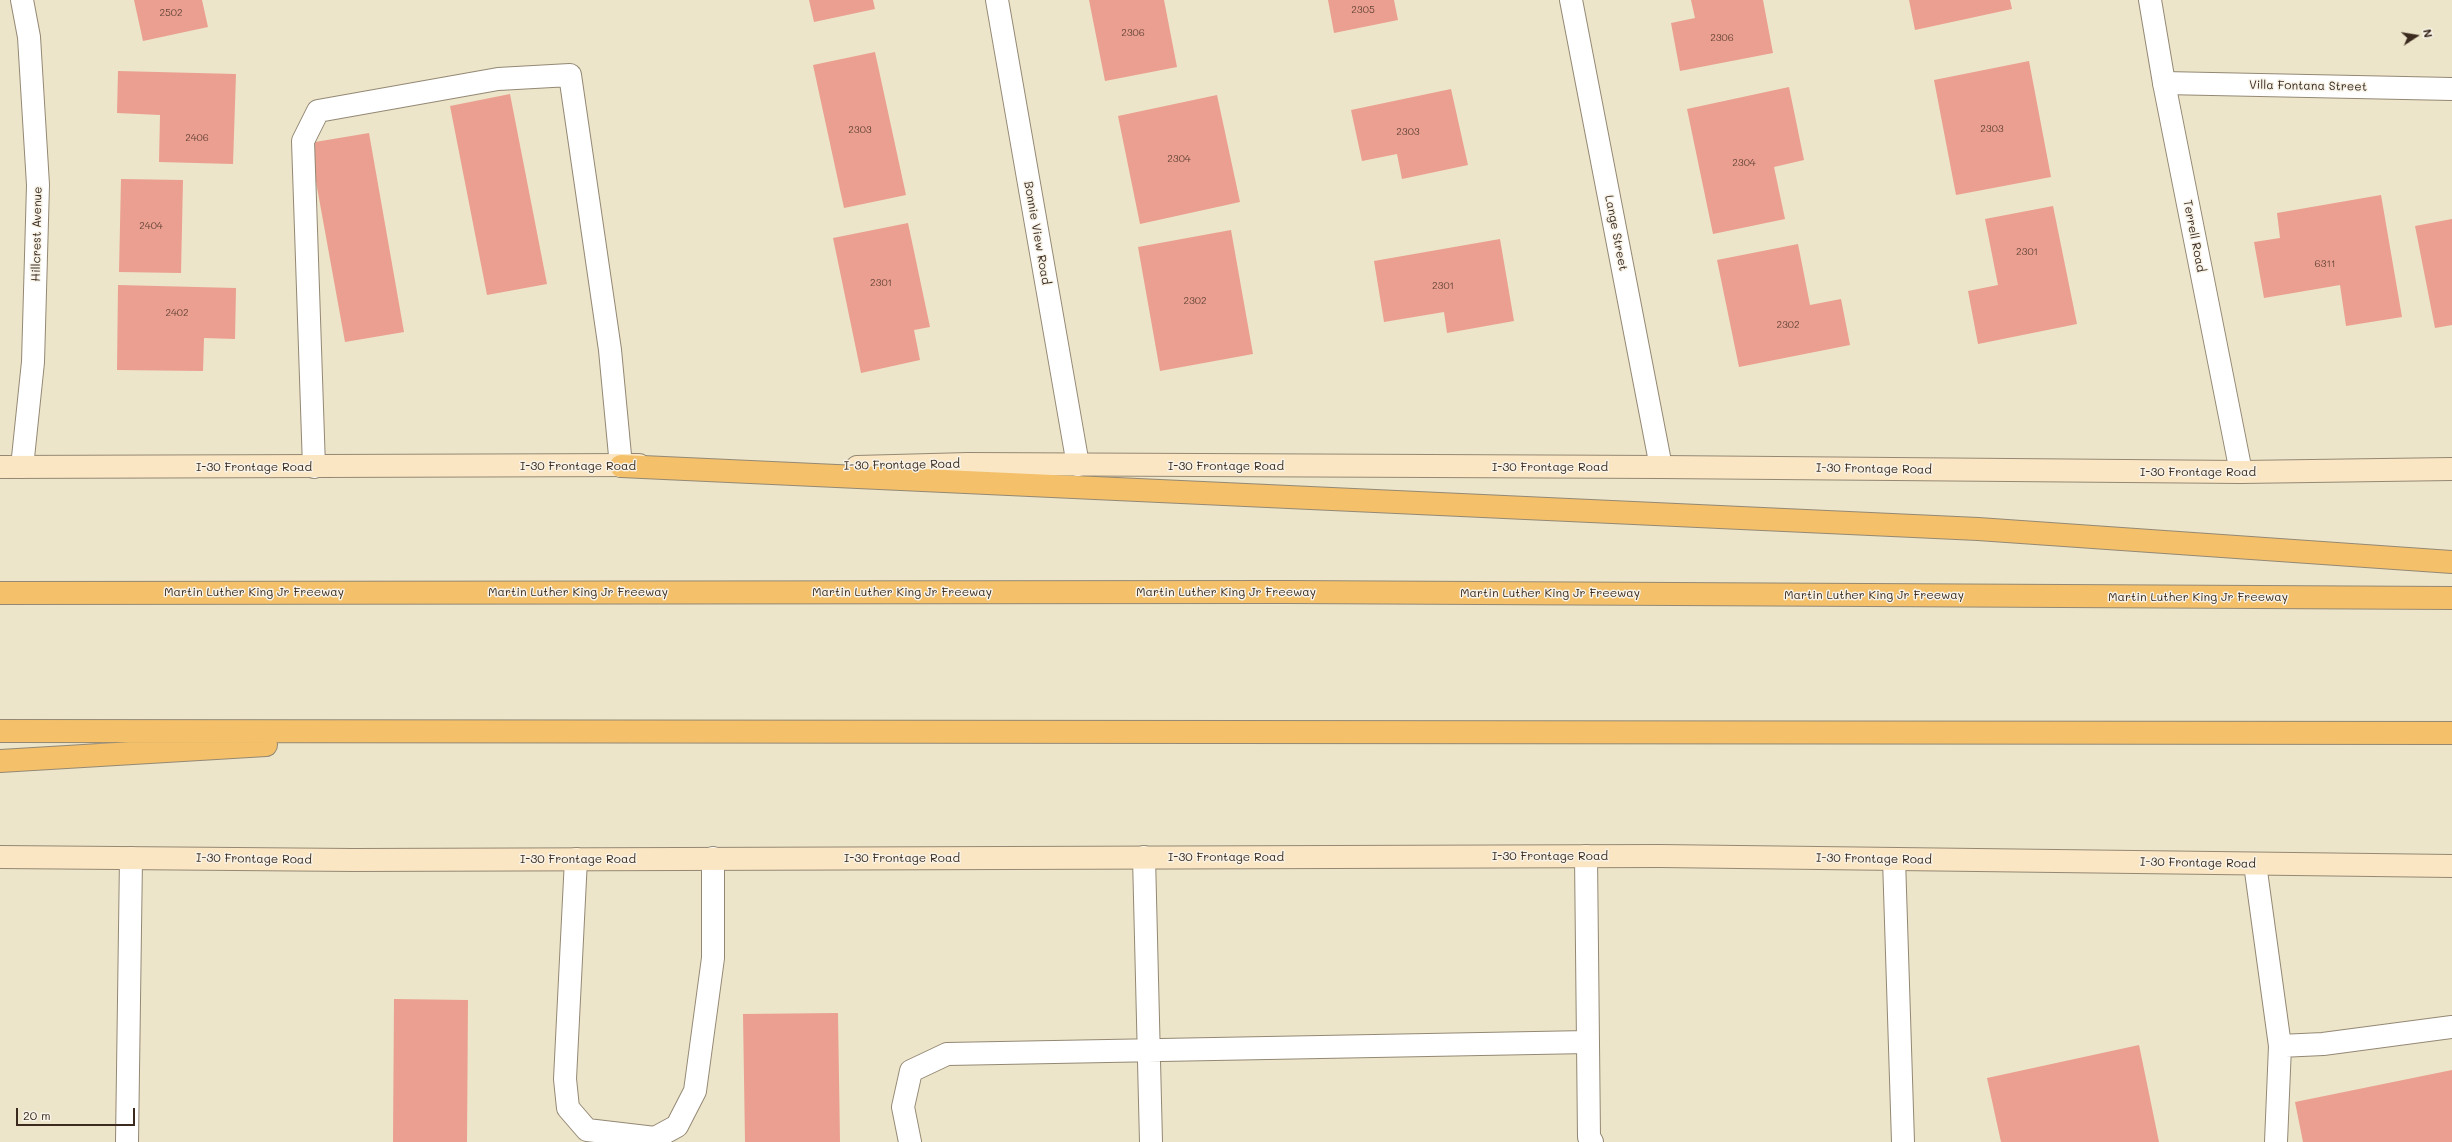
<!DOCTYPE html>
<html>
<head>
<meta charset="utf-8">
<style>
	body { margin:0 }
	#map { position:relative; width:2452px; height:1142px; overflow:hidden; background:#ece5c9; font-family:Mali,sans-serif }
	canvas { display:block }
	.north { position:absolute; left:2396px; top:16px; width:40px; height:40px; -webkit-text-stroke:3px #f7f3e8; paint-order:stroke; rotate:78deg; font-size:11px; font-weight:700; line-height:16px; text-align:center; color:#3b2a1e }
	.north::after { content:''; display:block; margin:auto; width:14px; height:18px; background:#3b2a1e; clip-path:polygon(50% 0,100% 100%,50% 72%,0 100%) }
	.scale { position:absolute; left:16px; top:1108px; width:119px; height:18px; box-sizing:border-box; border:2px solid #3b2a1e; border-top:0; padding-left:5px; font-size:12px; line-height:14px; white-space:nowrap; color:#3b2a1e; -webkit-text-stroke:3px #f7f3e8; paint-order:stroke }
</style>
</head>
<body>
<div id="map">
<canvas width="2452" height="1142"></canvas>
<div class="north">N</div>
<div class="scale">20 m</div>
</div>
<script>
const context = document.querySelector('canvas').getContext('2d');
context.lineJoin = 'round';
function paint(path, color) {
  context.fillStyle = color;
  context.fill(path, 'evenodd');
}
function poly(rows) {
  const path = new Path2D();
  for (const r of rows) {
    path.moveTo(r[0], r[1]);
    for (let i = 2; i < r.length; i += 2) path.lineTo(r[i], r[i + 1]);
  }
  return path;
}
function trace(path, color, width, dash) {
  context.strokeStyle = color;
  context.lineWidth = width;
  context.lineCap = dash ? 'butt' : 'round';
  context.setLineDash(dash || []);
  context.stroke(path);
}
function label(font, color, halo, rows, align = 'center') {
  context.font = font + ' Mali,sans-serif';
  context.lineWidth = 3;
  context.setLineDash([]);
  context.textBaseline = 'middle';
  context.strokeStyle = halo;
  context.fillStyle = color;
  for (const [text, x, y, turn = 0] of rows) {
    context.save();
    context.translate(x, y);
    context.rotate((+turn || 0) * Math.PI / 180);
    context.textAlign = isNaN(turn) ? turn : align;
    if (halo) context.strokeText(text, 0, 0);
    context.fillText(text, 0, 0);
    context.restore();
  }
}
const building = poly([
	[134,0,202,0,208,27,143,41],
	[809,0,873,0,875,9,814,22],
	[1089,0,1164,0,1177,67,1105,81],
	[1328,0,1394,0,1398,20,1334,33],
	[1691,0,1763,0,1773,53,1680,71,1671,23,1695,18],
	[1909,0,2010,0,2012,9,1915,30],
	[875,52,906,195,844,208,813,65],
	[2029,61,2051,177,1956,195,1934,80],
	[118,71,236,74,233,164,159,162,160,115,117,113],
	[1789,87,1804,160,1774,167,1785,219,1713,234,1687,109],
	[1451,89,1468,165,1402,179,1397,154,1362,161,1351,110],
	[510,94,547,284,487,295,450,106],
	[1217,95,1240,202,1140,224,1118,116],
	[369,133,404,332,345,342,309,143],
	[121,179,183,180,181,273,119,272],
	[2381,195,2402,317,2346,326,2340,285,2264,298,2254,242,2280,238,2277,213],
	[2053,206,2077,324,1978,344,1968,291,1998,285,1985,219],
	[2452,219,2452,325,2435,328,2415,226],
	[908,223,930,327,914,330,920,360,861,373,833,238],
	[1231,230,1253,354,1160,371,1138,247],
	[1500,239,1514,321,1447,333,1444,312,1384,322,1374,261],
	[1798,244,1810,305,1841,299,1850,345,1739,367,1717,260],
	[118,285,236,288,235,339,204,338,203,371,117,370],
	[394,999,468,1000,467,1142,393,1142],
	[838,1013,840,1142,745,1142,743,1014],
	[2139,1045,2159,1142,2001,1142,1987,1078],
	[2452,1070,2452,1142,2303,1142,2295,1102]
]);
const service = poly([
	[314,467,303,141,318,111,498,79,570,75,610,350,621,466],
	[1586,856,1589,1137,1592,1142],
	[1144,857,1151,1142],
	[576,859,565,1079,568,1108,587,1130,655,1138,677,1126,695,1091,713,958,713,858],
	[1894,859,1903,1142],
	[2255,864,2280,1046,2276,1142],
	[2280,1046,2323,1044,2452,1027],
	[127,1142,131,858],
	[910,1142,903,1107,911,1071,947,1054,1588,1042]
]);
const minor = poly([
	[997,0,1078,465],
	[1571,0,1661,467],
	[2164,83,2452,89],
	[22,467,33,362,38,185,29,37,22,0]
]);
const tertiary = poly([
	[2150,0,2164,83,2241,472]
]);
const secondary = poly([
	[0,467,639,465],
	[857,467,968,464,1661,467,2241,472,2452,469],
	[0,857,354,860,1660,856,2452,866]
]);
const motorway = poly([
	[621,466,1978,529,2452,562],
	[0,593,1285,592,2452,598],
	[0,731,2452,733],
	[0,761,266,745]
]);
const numberNames = [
	["2305",1363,10],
	["2502",171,13],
	["2306",1133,33],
	["2306",1722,38],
	["2303",1992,129],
	["2303",860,130],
	["2303",1408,132],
	["2406",197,138],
	["2304",1179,159],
	["2304",1744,163],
	["2404",151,226],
	["2301",2027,252],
	["6311",2325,264],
	["2301",881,283],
	["2301",1443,286],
	["2302",1195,301],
	["2402",177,313],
	["2302",1788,325]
];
const streetNames = [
	["Villa Fontana Street",2308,86,1],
	["Bonnie View Road",1037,233,80],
	["Lange Street",1616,233,79],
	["Hillcrest Avenue",37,234,-89],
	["Terrell Road",2194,236,79],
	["I-30 Frontage Road",902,465,-1],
	["I-30 Frontage Road",578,466],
	["I-30 Frontage Road",1226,466],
	["I-30 Frontage Road",254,467],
	["I-30 Frontage Road",1550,467],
	["I-30 Frontage Road",1874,469,1],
	["I-30 Frontage Road",2198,472],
	["Martin Luther King Jr Freeway",254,592],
	["Martin Luther King Jr Freeway",578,592],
	["Martin Luther King Jr Freeway",902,592],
	["Martin Luther King Jr Freeway",1226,592],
	["Martin Luther King Jr Freeway",1550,593],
	["Martin Luther King Jr Freeway",1874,595],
	["Martin Luther King Jr Freeway",2198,597],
	["I-30 Frontage Road",1550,856],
	["I-30 Frontage Road",1226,857],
	["I-30 Frontage Road",902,858],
	["I-30 Frontage Road",254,859,1],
	["I-30 Frontage Road",578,859],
	["I-30 Frontage Road",1874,859,1],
	["I-30 Frontage Road",2198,863,1]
];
paint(building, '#eb9f90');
trace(service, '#948874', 24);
trace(minor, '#948874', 24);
trace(tertiary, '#948874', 24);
trace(secondary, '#948874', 24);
trace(motorway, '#948874', 24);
trace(service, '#fff', 22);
trace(minor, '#fff', 22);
trace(tertiary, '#fff', 22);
trace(secondary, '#fbe6c3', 22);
trace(motorway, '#f4c16a', 22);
label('10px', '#67473a', null, numberNames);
label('12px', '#3b2a1e', '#f7f3e8', streetNames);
</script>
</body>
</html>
